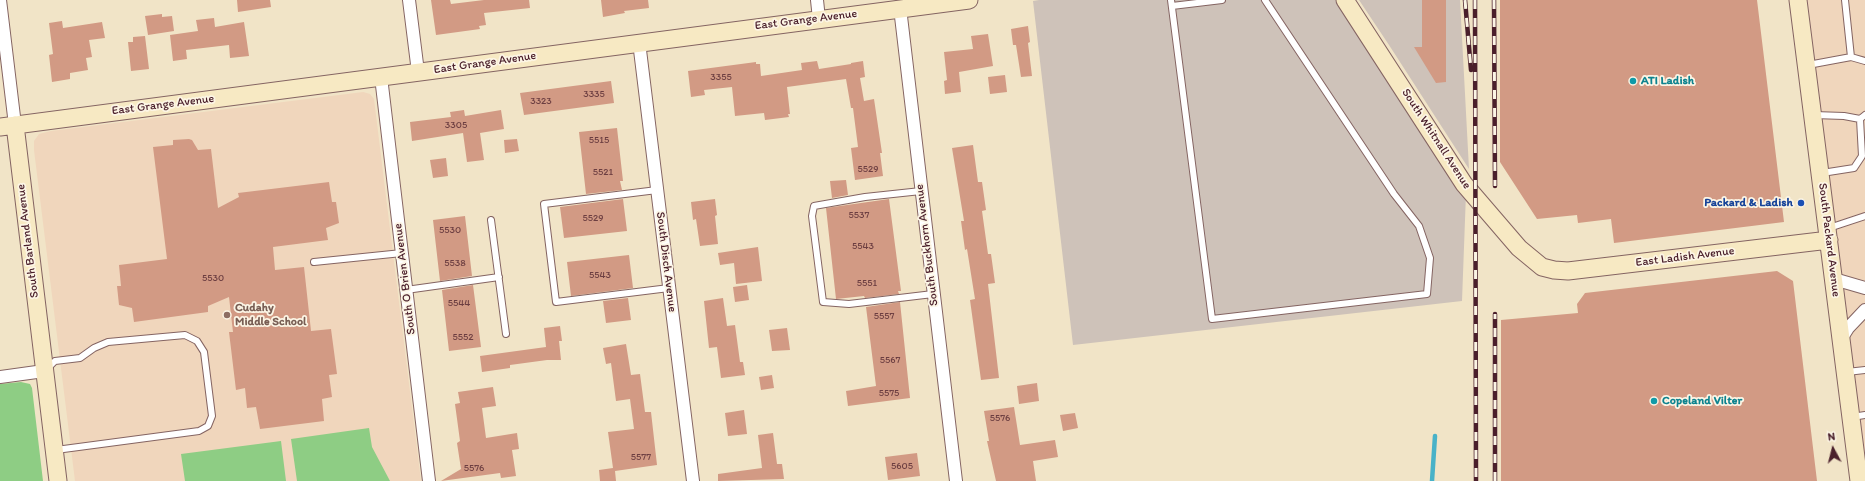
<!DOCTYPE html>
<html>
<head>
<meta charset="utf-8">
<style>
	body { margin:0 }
	#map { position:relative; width:1865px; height:481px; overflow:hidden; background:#f1e4c7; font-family:Itim,sans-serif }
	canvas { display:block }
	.north { position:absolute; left:1813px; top:429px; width:40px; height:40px; -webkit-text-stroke:3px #fcf5e5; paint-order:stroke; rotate:353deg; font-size:11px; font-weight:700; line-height:16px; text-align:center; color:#4a1f2b }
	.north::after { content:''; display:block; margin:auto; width:14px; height:18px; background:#4a1f2b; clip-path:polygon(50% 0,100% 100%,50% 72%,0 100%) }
</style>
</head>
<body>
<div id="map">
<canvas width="1865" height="481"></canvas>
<div class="north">N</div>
</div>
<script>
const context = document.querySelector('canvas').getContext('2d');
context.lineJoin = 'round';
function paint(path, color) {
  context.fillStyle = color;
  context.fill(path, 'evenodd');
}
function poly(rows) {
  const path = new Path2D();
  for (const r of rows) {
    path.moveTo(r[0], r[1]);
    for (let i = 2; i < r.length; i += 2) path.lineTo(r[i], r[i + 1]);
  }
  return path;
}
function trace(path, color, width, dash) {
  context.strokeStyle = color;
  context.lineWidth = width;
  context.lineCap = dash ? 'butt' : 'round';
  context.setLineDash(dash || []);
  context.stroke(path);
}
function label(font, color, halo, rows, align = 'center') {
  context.font = font + ' Itim,sans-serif';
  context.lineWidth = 3.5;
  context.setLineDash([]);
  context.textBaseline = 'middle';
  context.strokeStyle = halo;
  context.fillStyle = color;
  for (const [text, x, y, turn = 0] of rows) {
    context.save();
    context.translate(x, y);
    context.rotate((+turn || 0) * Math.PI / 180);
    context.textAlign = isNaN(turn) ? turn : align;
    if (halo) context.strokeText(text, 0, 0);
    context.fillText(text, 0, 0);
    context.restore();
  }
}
const built = poly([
	[1798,0,1865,0,1865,481],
	[363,92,370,94,374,99,421,481,75,481,34,150,34,141,39,134,51,131]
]);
const industrial = poly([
	[1039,0,1338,0,1466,193,1462,301,1073,345,1033,1],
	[1359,0,1460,0,1469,169,1389,45]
]);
const green = poly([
	[21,382,30,384,32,388,43,481,0,481,0,384],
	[369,428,372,447,390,481,297,481,291,439],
	[281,441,286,481,185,481,181,454]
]);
const stream = poly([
	[1432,481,1435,436]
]);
const building = poly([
	[237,0,270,0,271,7,238,12],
	[431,0,450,0,451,4,484,0,529,0,530,8,484,13,486,25,479,26,480,29,436,35],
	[601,0,648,0,649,8,624,11,625,13,603,17],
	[1422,0,1446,0,1446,82,1436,83,1414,47,1422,47],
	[1500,0,1757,0,1784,222,1614,243,1611,219,1578,223,1577,215,1537,219,1500,162],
	[162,14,162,17,172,16,174,31,148,35,145,16],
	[214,18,215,27,244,22,249,56,230,58,229,45,186,50,187,59,173,61,170,35,198,31,196,20],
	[62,21,63,28,102,22,105,38,89,40,92,57,86,58,88,70,70,73,70,79,52,82,49,55,53,54,49,23],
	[1028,26,1030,42,1028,43,1032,76,1021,77,1016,45,1013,45,1011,29],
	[988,34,993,66,959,72,961,92,945,94,944,81,947,80,944,52,973,49,971,36],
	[145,36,149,69,131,71,128,42,133,42,133,37],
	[817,61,819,69,851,64,851,63,863,61,865,77,860,78,864,101,874,99,882,153,880,153,883,176,855,180,851,148,858,147,853,108,851,108,846,79,787,87,790,114,788,114,789,117,765,120,764,113,735,116,732,87,704,90,705,95,691,97,688,71,756,62,756,64,760,64,761,76,802,70,801,63],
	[1005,75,1007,92,990,94,988,77],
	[611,81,614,103,524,115,520,93],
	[464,110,465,116,501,110,504,129,480,133,484,160,467,162,463,133,412,141,410,122,451,117,450,112],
	[617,128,623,181,620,181,622,190,586,194,579,132],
	[189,139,192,140,198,150,211,149,218,208,239,197,238,193,329,182,332,202,336,202,339,223,326,228,328,240,273,247,275,270,304,267,311,331,331,329,337,374,329,375,332,397,322,399,324,421,260,429,256,407,247,408,245,388,236,390,229,332,233,332,229,297,208,306,208,312,134,322,132,308,119,305,117,286,121,286,119,265,167,259,153,147,173,145,173,140],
	[517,139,519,151,505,153,504,140],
	[973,145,978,182,982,182,986,210,982,211,988,254,991,254,995,283,988,284,999,378,981,380,970,300,975,299,967,249,965,250,961,221,964,221,952,148],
	[446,158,448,176,433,178,430,160],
	[846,180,848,195,832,198,830,181],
	[623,199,627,231,564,238,560,207],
	[715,199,717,215,715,216,718,244,700,246,696,219,693,220,691,202],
	[889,199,901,291,898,291,899,294,865,298,864,296,836,299,826,208],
	[465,216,472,276,440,281,433,220],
	[758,247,762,281,736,284,734,263,720,265,718,253],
	[629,255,633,288,571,296,567,262],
	[1777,271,1793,281,1817,481,1501,481,1501,320,1578,313,1577,304,1585,293],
	[473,285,481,347,449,351,442,290],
	[747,285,749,300,735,302,733,287],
	[628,298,631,320,606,323,603,301],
	[723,298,727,326,735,325,740,362,743,362,745,375,721,378,717,347,709,348,704,301],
	[900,302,910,398,848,406,846,391,876,386,866,307],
	[560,326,562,341,559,341,561,360,547,360,510,365,510,368,482,372,480,356,546,347,544,328],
	[787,328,790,350,772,351,769,330],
	[626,344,631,375,640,374,645,412,651,412,657,465,615,471,616,481,600,481,599,470,613,468,608,432,634,429,630,399,616,401,611,363,606,364,603,348],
	[772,375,774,388,761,390,759,377],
	[1037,383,1039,401,1019,404,1017,386],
	[493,387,496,406,482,408,486,438,517,433,519,449,512,450,516,476,501,478,500,473,441,481,461,469,457,443,460,441,455,404,460,403,458,392],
	[1014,407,1020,445,1055,440,1058,457,1033,461,1036,481,996,481,987,441,989,441,984,411],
	[744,410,747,434,728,436,725,413],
	[1075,413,1078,428,1063,431,1060,415],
	[773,433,777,464,782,464,784,479,718,481,718,474,762,468,758,435],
	[917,453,920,476,888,480,885,457]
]);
const lane = poly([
	[1171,0,1212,319,1427,294,1430,258,1419,226,1394,194,1265,0],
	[1845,0,1851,57],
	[1172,6,1222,0],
	[1808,65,1851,57,1865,61],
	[1814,115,1844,116,1860,119],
	[1822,173,1854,168,1862,156,1860,119,1865,115],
	[657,190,544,204,556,302,669,288],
	[921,191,865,197,814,206,812,216,823,302,849,304,933,294],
	[491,220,506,334],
	[1829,228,1865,216],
	[314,262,402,253],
	[406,290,499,277],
	[47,369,55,361,80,358,94,348,108,342,185,335,197,341,204,352,212,416,208,426,199,431,56,450],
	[1847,372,1865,370],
	[1852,417,1865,415]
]);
const street = poly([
	[0,0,15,125],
	[409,0,418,72],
	[817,0,819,19],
	[900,8,956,481],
	[639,42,693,481],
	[381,77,429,481],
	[1834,279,1865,288],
	[1841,339,1848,328,1865,310],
	[0,377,44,371]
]);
const secondary = poly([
	[1345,0,1464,184,1519,248,1542,267,1554,270,1568,271,1829,240],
	[1798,0,1859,481],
	[15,125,58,481],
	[0,127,969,0]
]);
const rail = poly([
	[1465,0,1471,70],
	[1475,0,1476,481],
	[1494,0,1495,186],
	[1495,481,1495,314]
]);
const markers = [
	[1633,81,4,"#0f9aa8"],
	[1801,203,4,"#1a4fb4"],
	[227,315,4,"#8d6e63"],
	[1654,401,4,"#0f9aa8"]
];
const numberNames = [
	["3355",721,77],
	["3335",594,94],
	["3323",541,101],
	["3305",456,125],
	["5515",599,140],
	["5529",868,169],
	["5521",603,172],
	["5537",859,215],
	["5529",593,218],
	["5530",450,230],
	["5543",863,246],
	["5538",455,263],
	["5543",600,275],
	["5530",213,278],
	["5551",867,283],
	["5544",459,303],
	["5557",884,316],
	["5552",463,337],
	["5567",890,360],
	["5575",889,393],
	["5576",1000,418],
	["5577",641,457],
	["5605",902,466],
	["5576",474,468]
];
const streetNames = [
	["East Grange Avenue",806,20,-7],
	["East Grange Avenue",485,63,-8],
	["East Grange Avenue",163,105,-7],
	["South Whitnall Avenue",1436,139,57],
	["South Packard Avenue",1829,240,83],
	["South Barland Avenue",28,241,-97],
	["South Buckhorn Avenue",927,245,-97],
	["East Ladish Avenue",1685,257,-7],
	["South Disch Avenue",666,262,83],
	["South O Brien Avenue",405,279,-97]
];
const cultureNames = [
	["ATI Ladish",1641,81],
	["Copeland Vilter",1662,401]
];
const transitNames = [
	["Packard & Ladish",1793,203]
];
const educationNames = [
	["Cudahy",235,308],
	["Middle School",235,322]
];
paint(built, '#f0d6bc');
paint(industrial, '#cec2b9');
paint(green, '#8ecd84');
trace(stream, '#49b2c8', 4.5);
paint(building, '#d29a84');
trace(lane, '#846462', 8);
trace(street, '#846462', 14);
trace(secondary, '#846462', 19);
trace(lane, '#fff', 6);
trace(street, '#fff', 12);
trace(secondary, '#f7e9c3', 17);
trace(rail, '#4a1f2b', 4.5);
trace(rail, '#fcf5e5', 3, [9]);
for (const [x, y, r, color] of markers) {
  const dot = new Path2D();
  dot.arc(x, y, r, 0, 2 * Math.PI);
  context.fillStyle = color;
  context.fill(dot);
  trace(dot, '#fcf5e5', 1.5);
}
label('10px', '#6c3e41', null, numberNames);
label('12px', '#4a1f2b', '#fcf5e5', streetNames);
label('bold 12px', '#0d838f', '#fcf5e5', cultureNames, 'left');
label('bold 12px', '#164399', '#fcf5e5', transitNames, 'right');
label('bold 12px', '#785e54', '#fcf5e5', educationNames, 'left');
</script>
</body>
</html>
